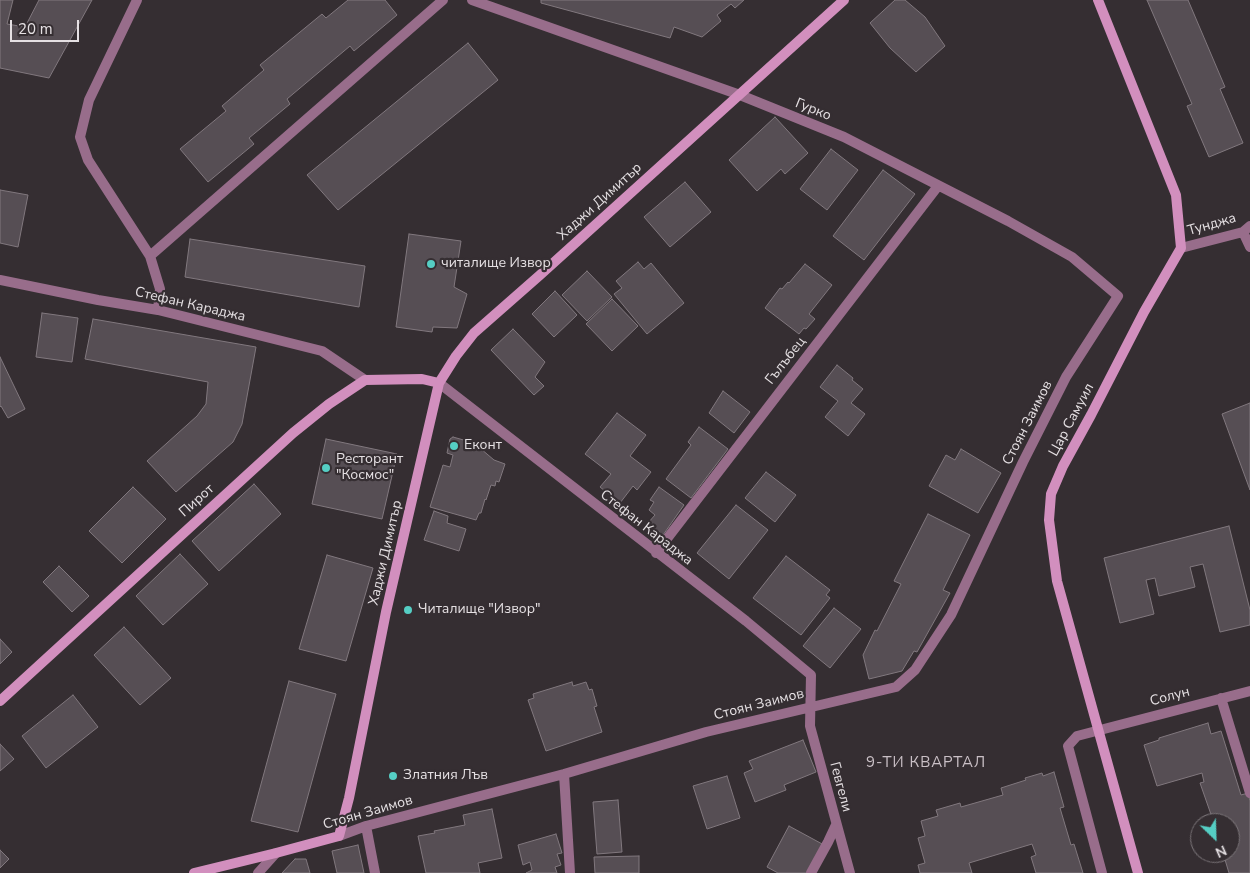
<!DOCTYPE html>
<html>
<head>
<meta charset="utf-8">
<style>
	body { margin:0 }
	#map { position:relative; width:1250px; height:873px; overflow:hidden; background:#352e32; font-family:"Nunito Sans",sans-serif }
	canvas { display:block }
	.north { position:absolute; left:1190px; top:813px; width:50px; height:50px; box-sizing:border-box; background:#352e32; border:1px solid #7b7579; border-radius:50%; rotate:156deg; font-size:14px; font-weight:700; line-height:20px; text-align:center; color:#e5e0e3 }
	.north::after { content:''; display:block; margin:auto; width:18px; height:22px; background:#55cec4; clip-path:polygon(50% 0,100% 100%,50% 72%,0 100%) }
	.scale { position:absolute; left:10px; top:20px; width:69px; height:22px; box-sizing:border-box; border:2px solid #e5e0e3; border-top:0; padding-left:6px; font-size:15px; line-height:18px; white-space:nowrap; color:#e5e0e3; -webkit-text-stroke:4px #352e32; paint-order:stroke }
</style>
</head>
<body>
<div id="map">
<canvas width="1250" height="873"></canvas>
<div class="north">N</div>
<div class="scale">20 m</div>
</div>
<script>
const context = document.querySelector('canvas').getContext('2d');
context.lineJoin = 'round';
function paint(path, color) {
  context.fillStyle = color;
  context.fill(path, 'evenodd');
}
function poly(rows) {
  const path = new Path2D();
  for (const r of rows) {
    path.moveTo(r[0], r[1]);
    for (let i = 2; i < r.length; i += 2) path.lineTo(r[i], r[i + 1]);
  }
  return path;
}
function trace(path, color, width, dash) {
  context.strokeStyle = color;
  context.lineWidth = width;
  context.lineCap = dash ? 'butt' : 'round';
  context.setLineDash(dash || []);
  context.stroke(path);
}
function label(font, color, halo, rows, align = 'center') {
  context.font = font + ' "Nunito Sans",sans-serif';
  context.lineWidth = 4.5;
  context.setLineDash([]);
  context.textBaseline = 'middle';
  context.strokeStyle = halo;
  context.fillStyle = color;
  for (const [text, x, y, turn = 0] of rows) {
    context.save();
    context.translate(x, y);
    context.rotate((+turn || 0) * Math.PI / 180);
    context.textAlign = isNaN(turn) ? turn : align;
    if (halo) context.strokeText(text, 0, 0);
    context.fillText(text, 0, 0);
    context.restore();
  }
}
const building = poly([
	[0,0,13,0,7,24,25,27,39,0,92,0,49,78,0,68,0,0],
	[348,0,385,0,397,15,354,51,350,46,287,99,290,104,249,138,254,144,208,182,180,149,226,111,222,106,264,70,260,65,322,14,326,18,348,0],
	[541,0,744,0,735,8,731,4,717,15,721,21,702,37,674,27,670,38,541,3,541,0],
	[895,0,905,0,925,17,945,46,916,72,890,48,870,23,895,0],
	[1147,0,1188,0,1225,87,1220,89,1243,143,1209,157,1187,106,1192,104,1147,0],
	[468,43,498,80,338,210,307,175,468,43],
	[775,117,808,153,785,174,781,169,757,191,729,160,775,117],
	[831,149,858,170,827,210,800,189,831,149],
	[883,170,915,194,864,260,833,236,883,170],
	[685,182,711,212,670,247,644,217,685,182],
	[0,190,28,195,18,247,0,243,0,190],
	[409,234,461,241,454,287,467,294,457,328,433,327,432,332,396,327,409,234],
	[190,239,365,266,359,307,185,277,190,239],
	[638,262,644,269,651,263,684,303,647,334,614,294,622,288,616,281,638,262],
	[805,264,832,285,809,314,815,319,806,329,804,328,799,334,765,308,780,288,782,289,788,282,789,283,805,264],
	[587,271,612,297,587,321,562,295,587,271],
	[555,291,577,315,554,337,532,314,555,291],
	[612,299,638,326,612,351,586,324,612,299],
	[42,313,78,318,72,362,36,357,42,313],
	[93,319,256,347,242,424,233,442,176,492,147,461,197,416,206,404,208,382,85,359,93,319],
	[513,329,545,362,535,377,544,386,534,395,491,350,513,329],
	[0,357,25,409,8,418,1,406,0,407,0,357],
	[837,365,853,378,852,380,863,389,851,403,865,414,848,436,825,417,838,401,820,387,837,365],
	[723,391,750,412,734,433,709,413,723,391],
	[1250,403,1250,490,1222,414,1250,403],
	[617,413,646,435,630,456,651,472,637,490,633,486,620,503,600,487,611,474,585,454,617,413],
	[699,427,728,449,691,498,666,479,691,445,688,442,699,427],
	[453,437,474,443,494,460,505,464,499,482,496,481,495,486,491,485,486,500,485,499,481,513,479,513,476,520,430,507,443,465,450,467,453,455,447,453,450,439,453,437],
	[326,439,397,454,382,519,312,504,326,439],
	[961,449,1001,473,978,513,929,486,946,455,955,460,961,449],
	[766,472,796,495,775,522,745,498,766,472],
	[254,484,281,514,219,571,192,541,254,484],
	[133,487,166,519,122,563,89,531,133,487],
	[659,487,684,505,663,535,648,523,655,515,649,510,654,502,650,500,659,487],
	[736,505,768,530,729,579,697,553,736,505],
	[434,511,448,516,447,523,466,529,459,551,424,540,434,511],
	[928,514,970,535,943,590,950,593,917,652,914,651,902,671,869,679,863,655,875,630,877,631,901,584,894,581,928,514],
	[1229,526,1250,610,1250,625,1220,632,1203,564,1190,567,1195,587,1159,596,1155,578,1146,580,1154,614,1120,623,1104,558,1229,526],
	[180,554,208,584,163,625,136,596,180,554],
	[327,555,373,568,346,661,299,649,327,555],
	[786,556,830,590,826,595,830,598,801,635,753,598,786,556],
	[59,566,89,596,72,612,43,582,59,566],
	[834,608,861,629,830,668,803,646,834,608],
	[124,627,171,678,140,705,94,655,124,627],
	[0,639,12,652,0,664,0,639],
	[289,681,336,694,298,832,251,821,289,681],
	[572,682,573,686,586,682,589,690,592,689,597,706,594,707,602,732,546,751,528,700,534,698,533,694,572,682],
	[73,695,98,727,46,768,22,736,73,695],
	[1208,723,1211,734,1221,731,1241,795,1248,793,1250,801,1250,873,1229,873,1223,853,1230,853,1230,823,1214,823,1200,783,1204,782,1202,773,1157,786,1144,745,1159,740,1159,738,1208,723],
	[803,740,816,772,784,785,786,790,755,802,744,773,753,769,749,761,803,740],
	[0,744,14,759,0,771,0,744],
	[1054,772,1064,807,1060,808,1071,845,1074,844,1083,873,1036,873,1031,857,1036,855,1032,844,969,863,972,873,920,873,918,865,925,863,918,838,925,836,921,821,938,816,936,810,960,803,961,807,1003,795,1001,788,1026,780,1025,778,1042,773,1043,776,1054,772],
	[727,776,740,818,707,829,693,786,727,776],
	[618,800,622,852,597,854,593,802,618,800],
	[492,809,502,858,478,863,480,873,426,873,418,836,435,833,434,831,465,825,463,815,492,809],
	[789,826,824,845,809,873,778,873,767,867,789,826],
	[556,834,562,853,557,854,561,865,555,867,557,873,526,873,532,870,530,862,523,865,518,845,556,834],
	[358,845,364,873,337,873,332,851,358,845],
	[0,850,9,859,0,868,0,850],
	[639,856,639,873,595,873,594,857,639,856],
	[295,859,306,859,310,873,282,873,295,859]
]);
const street = poly([
	[137,0,89,100,80,137,88,160,150,256,160,289,158,310],
	[1243,232,1250,247],
	[1181,248,1243,232,1250,226],
	[150,256,443,0],
	[0,280,98,300,158,310,322,351,365,380],
	[439,383,746,621,811,675,810,726,850,873],
	[656,553,938,186],
	[1221,698,1250,793],
	[564,774,570,873],
	[366,826,375,873],
	[339,836,366,826,564,774,706,732,896,687,915,670,951,615,1023,462,1066,377,1118,296,1072,257,1008,221,844,137,740,95,472,0],
	[258,873,276,853],
	[811,873,828,842,836,825],
	[1102,873,1068,746,1077,736,1250,691]
]);
const secondary = poly([
	[1098,0,1176,195,1181,248,1144,312,1091,415,1063,466,1051,494,1049,520,1057,581,1138,873],
	[0,701,293,433,329,404,365,380,422,379,439,383],
	[194,873,276,853,339,836,349,798,386,612,439,383,456,356,474,333,540,275,844,0]
]);
const markers = [
	[431,264,5,"#55cec4"],
	[454,446,5,"#55cec4"],
	[326,468,5,"#55cec4"],
	[408,610,5,"#55cec4"],
	[393,776,5,"#55cec4"]
];
const streetNames = [
	["Гурко",813,110,22],
	["Хаджи Димитър",600,202,-42],
	["Тунджа",1212,225,-16],
	["Стефан Караджа",190,305,13],
	["Гълъбец",786,361,-52],
	["Цар Самуил",1072,420,-62],
	["Стоян Заимов",1028,423,-63],
	["Пирот",197,501,-42],
	["Стефан Караджа",646,528,38],
	["Хаджи Димитър",386,553,-77],
	["Солун",1170,697,-15],
	["Стоян Заимов",759,705,-14],
	["Гевгели",840,787,75],
	["Стоян Заимов",368,813,-16]
];
const poiNames = [
	["читалище Извор",441,264],
	["Еконт",464,446],
	["Ресторант",336,460],
	["\"Космос\"",336,476],
	["Читалище \"Извор\"",418,610],
	["Златния Лъв",403,776]
];
const neighbourhoodNames = [
	["9-ТИ КВАРТАЛ",926,763]
];
paint(building, '#564e54');
trace(building, '#81787e', 1);
trace(street, '#986d8b', 10);
trace(secondary, '#d28fbe', 10);
for (const [x, y, r, color] of markers) {
  const dot = new Path2D();
  dot.arc(x, y, r, 0, 2 * Math.PI);
  context.fillStyle = color;
  context.fill(dot);
  trace(dot, '#352e32', 2);
}
label('14px', '#e5e0e3', '#352e32', streetNames);
label('14px', '#e5e0e3', '#352e32', poiNames, 'left');
context.letterSpacing = '1px';
label('15px', '#cac0c6', '#352e32', neighbourhoodNames);
context.letterSpacing = '0px';
</script>
</body>
</html>
